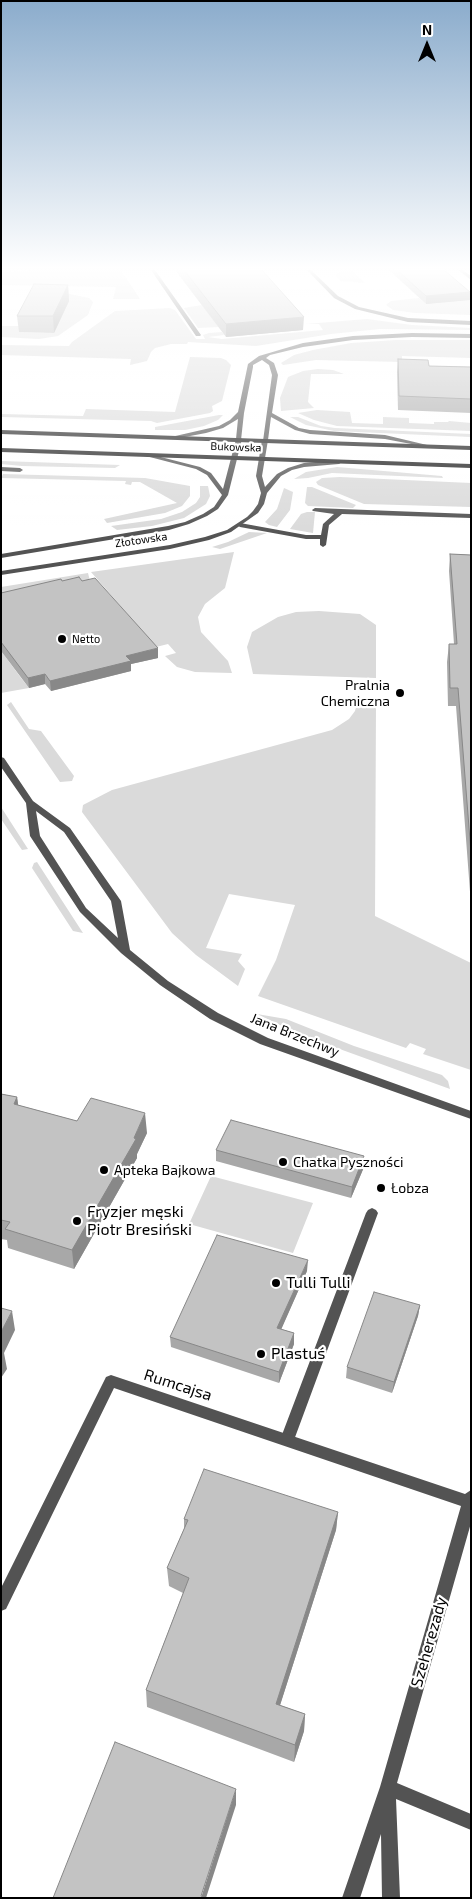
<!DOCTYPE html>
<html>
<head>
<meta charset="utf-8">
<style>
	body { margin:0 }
	#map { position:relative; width:472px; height:1899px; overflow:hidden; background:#fff; font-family:"Exo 2",sans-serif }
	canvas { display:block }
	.frame { position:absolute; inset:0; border:2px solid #000; pointer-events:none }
	.north { position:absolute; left:402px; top:20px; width:50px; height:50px; -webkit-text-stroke:4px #fff; paint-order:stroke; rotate:0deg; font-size:14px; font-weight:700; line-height:20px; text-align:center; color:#000 }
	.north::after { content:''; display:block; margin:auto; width:18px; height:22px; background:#000; clip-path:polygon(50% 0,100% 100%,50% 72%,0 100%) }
</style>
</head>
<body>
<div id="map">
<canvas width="472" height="1899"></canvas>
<div class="frame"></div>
<div class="north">N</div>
</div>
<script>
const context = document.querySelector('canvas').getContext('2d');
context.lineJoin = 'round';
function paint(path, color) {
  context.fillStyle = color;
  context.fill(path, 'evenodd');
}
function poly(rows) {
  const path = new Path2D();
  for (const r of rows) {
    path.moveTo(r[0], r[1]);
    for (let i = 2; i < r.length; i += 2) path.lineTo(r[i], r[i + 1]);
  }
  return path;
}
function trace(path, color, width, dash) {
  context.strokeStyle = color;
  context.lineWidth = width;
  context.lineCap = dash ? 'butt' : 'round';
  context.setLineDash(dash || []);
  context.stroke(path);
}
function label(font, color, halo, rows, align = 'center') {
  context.font = font + ' "Exo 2",sans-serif';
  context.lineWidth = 4.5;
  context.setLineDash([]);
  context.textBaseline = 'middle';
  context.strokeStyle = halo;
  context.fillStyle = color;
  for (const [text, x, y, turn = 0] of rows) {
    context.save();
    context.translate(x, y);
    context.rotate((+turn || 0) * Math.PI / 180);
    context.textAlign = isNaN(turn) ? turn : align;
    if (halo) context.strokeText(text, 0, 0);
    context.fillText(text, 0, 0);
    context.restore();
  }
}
const green = poly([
	[31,270,121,270,140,299,113,299,116,287,1,285,1,272],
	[341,270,351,270,365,283,341,281,335,275],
	[60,292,89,298,93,302,88,315,58,336,39,339,1,337,2,326,22,326,19,332,54,333],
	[419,298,426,304,469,300,468,298,471,298,471,315,415,313,393,310,386,305,391,301],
	[202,305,219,327,198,328,184,308],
	[170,308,175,310,196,339,205,339,203,335,209,333,222,332,224,335,208,337,222,339,323,330,319,324,306,324,367,319,412,325,471,328,471,330,380,329,331,334,256,346,188,342,187,344,171,344,155,348,151,352,147,361,130,365,131,359,1,355,1,345,69,346,72,342,115,311],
	[396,340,471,340,471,358,402,356,402,362,316,360,283,365,281,363,294,355,313,350,351,343],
	[190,357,221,358,226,360,231,365,222,401,212,406,213,411,210,413,157,423,151,421,1,417,1,414,83,416,86,409,175,412],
	[318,369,333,370,344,374,311,374,308,402,314,408,281,411,280,398,288,377,303,371],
	[317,410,350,412,352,423,383,424,383,417,409,418,409,423,434,424,434,422,448,422,449,421,471,423,471,431,337,426,314,420,298,413],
	[219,415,223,415,218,420,204,426,185,430,155,430,155,427],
	[290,417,298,417,321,426,335,428,471,434,471,437,334,431,306,425],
	[1,461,120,465,115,468,22,466,1,464],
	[337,467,442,476,443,478,332,473,308,478,294,479,306,472],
	[3,474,145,478,190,486,190,496,182,506,165,513,107,523,104,519,177,503,140,482,132,482,131,485,125,484,126,481,1,478],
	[340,477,471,483,471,507,364,504,318,485,316,482,322,478],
	[200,486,208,486,210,496,206,504,184,518,152,526,117,530,111,526,161,519,182,512,196,503,200,497],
	[307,487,312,487,356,505,353,508,308,506,305,503],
	[284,488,293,492,290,510,277,527,269,525,265,522,277,509],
	[307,512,315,512,313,533,290,529,301,514],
	[249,532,267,533,220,549,212,547,228,542],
	[234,552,225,588,205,604,198,617,201,632,228,661,232,673,195,672,177,667,165,656,176,653,168,644,156,647,91,572],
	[88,573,90,581,1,601,1,587],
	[319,611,360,614,376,625,376,678,253,674,247,647,252,632,278,617,296,612],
	[1,651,21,678,29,688,1,693],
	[11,702,29,729,41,731,74,776,72,781,60,782,7,705],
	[357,703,376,705,375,916,471,963,471,1070,423,1054,426,1049,410,1043,406,1048,258,996,276,960,295,905,229,894,206,948,242,954,238,961,245,969,238,986,196,955,172,933,82,812,83,805,112,790,332,730,349,719,355,711],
	[1,807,28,849,22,850,1,819],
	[37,862,83,933,73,931,32,868,34,863],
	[257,1014,286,1019,354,1046,442,1075,448,1081,450,1089,301,1035],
	[211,1176,313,1203,293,1253,189,1224]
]);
const service = poly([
	[151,270,155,270,201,335,200,336,196,336,151,270],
	[307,270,311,270,338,296,359,307,408,318,471,321,471,325,408,322,355,309,334,298,307,270],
	[458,270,463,270,471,276,471,280,458,270],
	[315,508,471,514,471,518,342,514,329,525,326,545,323,547,320,545,320,539,306,539,240,527,237,525,240,523,306,535,321,535,323,524,334,514,313,511,312,510,315,508],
	[372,1208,376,1210,378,1213,294,1440,292,1444,287,1446,282,1444,280,1440,366,1213,368,1210,372,1208]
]);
const minor = poly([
	[412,333,471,334,471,338,412,337,353,340,303,347,270,355,266,358,274,363,278,375,272,413,299,428,310,430,385,435,427,445,427,447,385,439,310,434,295,430,271,417,268,440,263,441,272,375,269,365,262,360,253,365,253,367,244,413,241,440,236,439,238,419,223,428,206,433,174,439,171,437,219,426,230,420,238,412,248,364,259,356,303,343,353,336,412,333],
	[1,467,20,468,23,470,20,472,1,471,1,467],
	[1,757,4,758,33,801,70,828,121,901,130,950,168,981,218,1013,268,1038,471,1111,471,1119,260,1044,210,1019,160,985,121,953,80,912,30,836,26,803,1,767,1,757],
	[36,811,64,832,111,901,118,938,86,908,40,836,36,811],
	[111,1375,465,1494,471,1490,471,1523,397,1783,471,1814,471,1830,396,1799,400,1898,382,1898,381,1834,360,1898,342,1898,380,1787,461,1506,114,1388,6,1609,1,1611,1,1588,106,1377,111,1375]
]);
const tertiary = poly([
	[239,437,242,439,228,495,218,509,207,516,189,524,169,530,1,558,1,554,168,526,185,522,203,514,214,507,222,495,207,475,196,469,142,455,145,453,200,467,211,473,223,489,236,439,239,437],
	[265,438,268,440,262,476,265,487,277,474,288,468,304,463,339,460,342,462,339,464,304,467,292,470,281,476,267,493,264,504,258,513,231,532,209,540,170,549,1,575,1,571,170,545,205,537,227,530,247,517,253,511,258,504,261,493,256,476,262,440,265,438]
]);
const secondary = poly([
	[1,430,471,446,471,450,1,434,1,430],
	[1,448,471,464,471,468,1,452,1,448]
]);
const wall = poly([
	[175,270,262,270,303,330,226,337],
	[389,270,444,270,470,292,470,300,426,304],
	[68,285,69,301,54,333,19,332,17,316],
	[398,359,429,366,471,367,471,413,398,410,397,372],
	[450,554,471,555,471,905,456,706,448,706,447,662,449,644,454,644,449,571],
	[62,581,158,658,131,664,131,671,51,691,45,684,29,688,1,651,1,593],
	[1,1094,17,1097,18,1105,77,1121,147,1133,137,1154,137,1158,74,1269,8,1248,7,1240,1,1239],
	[216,1150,364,1167,351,1198,216,1161],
	[307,1271,281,1329,294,1333,294,1344,279,1383,171,1347,170,1337],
	[420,1305,418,1316,392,1393,346,1378,347,1367],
	[338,1512,336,1530,280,1705,305,1714,304,1731,294,1762,147,1707,146,1690,183,1593,169,1586,167,1568,184,1529,184,1519]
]);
const shadedWall = poly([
	[68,285,69,301,54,333,53,316],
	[470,292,470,300,426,304,426,296],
	[304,317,303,330,226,337,226,324],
	[158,648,158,658,131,664,131,671,51,691,50,681,126,656],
	[45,674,45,684,29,688,28,678],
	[17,1097,20,1117,14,1104],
	[145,1113,147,1133,137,1154,137,1158,74,1269,72,1250,134,1138],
	[364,1156,364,1167,351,1198,352,1187],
	[308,1260,307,1271,277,1339,277,1328],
	[420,1305,418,1316,392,1393,394,1382],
	[12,1311,15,1330,4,1353,7,1369,1,1378,1,1332],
	[294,1333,294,1344,279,1383,279,1372],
	[338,1512,336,1530,275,1721,276,1704],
	[305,1714,304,1731,294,1762,295,1745],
	[236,1789,236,1805,206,1898,201,1898]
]);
const building = poly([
	[184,270,262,270,304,317,226,324,184,270],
	[397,270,444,270,470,292,426,296,397,270],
	[34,284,68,285,53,316,17,316,34,284],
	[398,359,428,360,429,366,471,367,471,399,399,396,398,359],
	[450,554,471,555,471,853,458,688,450,688,449,644,457,644,450,554],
	[79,577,82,581,95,578,158,648,126,656,131,661,50,681,45,674,28,678,1,642,1,593,61,579,62,581,79,577],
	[1,1094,17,1097,14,1104,77,1121,91,1098,145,1113,134,1138,136,1139,72,1250,5,1229,10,1222,1,1220,1,1094],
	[231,1120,364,1156,352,1187,216,1150,231,1120],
	[217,1235,308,1260,277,1328,294,1333,279,1372,170,1337,217,1235],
	[374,1292,420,1305,394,1382,347,1367,374,1292],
	[1,1308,12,1311,1,1332,1,1308],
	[204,1469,338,1512,276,1704,305,1714,295,1745,146,1690,189,1578,167,1568,188,1520,184,1519,204,1469],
	[115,1742,236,1789,201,1896,205,1898,53,1898,115,1742]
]);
const markers = [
	[62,639,5,"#000"],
	[400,693,5,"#000"],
	[283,1162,5,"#000"],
	[104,1170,5,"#000"],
	[381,1188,5,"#000"],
	[77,1221,5,"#000"],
	[276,1283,5,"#000"],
	[261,1354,5,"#000"]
];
const farStreetnames = [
	["Bukowska",236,447,2],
	["Złotowska",141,540,-8]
];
const farPoinames = [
	["Netto",72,639]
];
const poiNames = [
	["Pralnia",390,685,"right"],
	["Chemiczna",390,701,"right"],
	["Chatka Pyszności",293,1162],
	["Apteka Bajkowa",114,1170],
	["Łobza",391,1188]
];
const streetNames = [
	["Jana Brzechwy",295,1035,22]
];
const nearPoinames = [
	["Fryzjer męski",87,1212],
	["Piotr Bresiński",87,1230],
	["Tulli Tulli",286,1283],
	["Plastuś",271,1354]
];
const nearStreetnames = [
	["Rumcajsa",178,1385,18],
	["Szeherezady",429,1642,-74]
];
paint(green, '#dadada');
paint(service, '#535353');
paint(minor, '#535353');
paint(tertiary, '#535353');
paint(secondary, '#202020');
paint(wall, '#a8a8a8');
paint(shadedWall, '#888');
paint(building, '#c3c3c3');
trace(building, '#888', 1);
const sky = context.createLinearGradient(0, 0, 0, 536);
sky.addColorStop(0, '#8baccc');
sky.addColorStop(0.5, '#fff');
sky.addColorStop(1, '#ffffff00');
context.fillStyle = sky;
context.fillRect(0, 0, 472, 536);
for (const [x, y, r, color] of markers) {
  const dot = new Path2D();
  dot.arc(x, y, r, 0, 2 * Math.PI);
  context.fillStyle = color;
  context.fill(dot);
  trace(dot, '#fff', 2);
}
label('11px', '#000', '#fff', farStreetnames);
label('11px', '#000', '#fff', farPoinames, 'left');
label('14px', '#000', '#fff', poiNames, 'left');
label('14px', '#000', '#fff', streetNames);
label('16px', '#000', '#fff', nearPoinames, 'left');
label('16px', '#000', '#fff', nearStreetnames);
</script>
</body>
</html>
